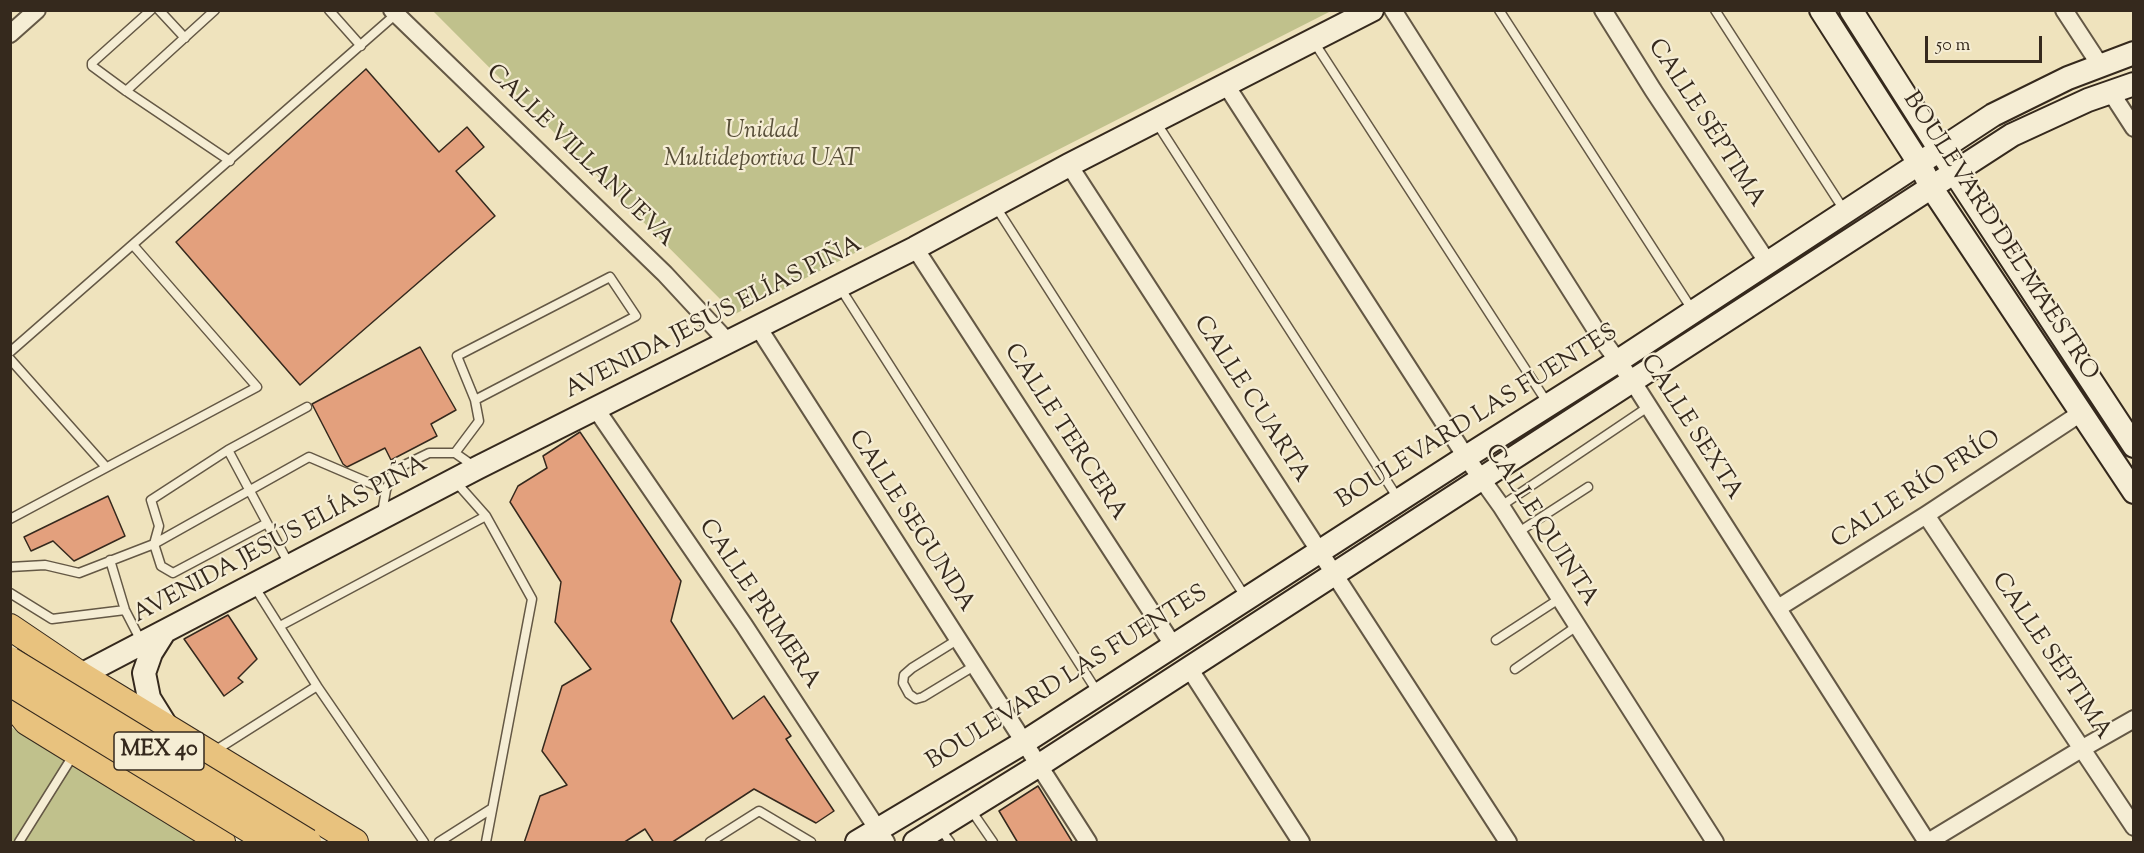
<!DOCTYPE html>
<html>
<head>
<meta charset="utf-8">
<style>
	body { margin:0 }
	#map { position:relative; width:2144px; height:853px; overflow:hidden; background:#efe3bd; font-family:"Sorts Mill Goudy",serif }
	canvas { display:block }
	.frame { position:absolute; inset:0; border:12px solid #35291d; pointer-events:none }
	.scale { position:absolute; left:1925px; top:36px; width:117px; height:27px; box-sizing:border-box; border:3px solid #35291d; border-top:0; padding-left:8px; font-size:18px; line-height:21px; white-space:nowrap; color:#35291d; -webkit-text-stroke:4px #f5edd4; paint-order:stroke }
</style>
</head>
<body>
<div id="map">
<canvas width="2144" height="853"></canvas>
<div class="frame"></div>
<div class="scale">50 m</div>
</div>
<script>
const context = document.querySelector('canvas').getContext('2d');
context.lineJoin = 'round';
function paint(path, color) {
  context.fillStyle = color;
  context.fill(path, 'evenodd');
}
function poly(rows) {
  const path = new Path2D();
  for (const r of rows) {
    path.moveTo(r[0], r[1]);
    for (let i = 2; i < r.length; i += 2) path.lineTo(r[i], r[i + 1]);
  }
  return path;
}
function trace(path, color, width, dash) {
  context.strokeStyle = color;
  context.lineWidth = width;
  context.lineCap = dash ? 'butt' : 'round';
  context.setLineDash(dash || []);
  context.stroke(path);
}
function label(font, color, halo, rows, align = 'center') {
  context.font = font + ' "Sorts Mill Goudy",serif';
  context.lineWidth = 4.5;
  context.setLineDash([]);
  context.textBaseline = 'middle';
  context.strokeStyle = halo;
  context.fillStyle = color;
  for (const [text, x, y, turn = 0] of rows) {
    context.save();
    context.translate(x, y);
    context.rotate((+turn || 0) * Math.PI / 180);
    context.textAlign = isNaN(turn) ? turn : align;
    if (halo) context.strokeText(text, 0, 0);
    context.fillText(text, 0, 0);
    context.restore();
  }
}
const green = poly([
	[433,11,1331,11,735,314],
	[11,727,198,842,11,842]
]);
const building = poly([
	[366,69,439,152,467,127,484,147,456,171,495,216,300,385,176,242,366,69],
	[420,347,456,410,431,424,437,436,391,460,385,448,347,467,343,464,312,404,420,347],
	[580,432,681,581,671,621,733,719,764,696,791,736,786,739,834,811,816,823,754,789,671,843,654,843,645,829,623,843,524,843,540,796,567,785,542,751,562,686,591,669,555,622,561,582,510,502,518,486,547,468,543,456,580,432],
	[108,496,125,536,74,561,53,541,31,551,24,537,108,496],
	[228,615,257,659,238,678,243,682,224,696,184,639,228,615],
	[1038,786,1073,843,1018,843,999,811,1038,786]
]);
const lane = poly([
	[151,10,92,63,92,66,126,91,230,161],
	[159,10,185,38],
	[329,10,361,46],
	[1499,10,1693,311],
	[1715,10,1844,210],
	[1314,42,1548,404],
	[126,91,215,10],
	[1156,122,1399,500],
	[996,207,1246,598],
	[839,286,1098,693],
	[10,352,396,14],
	[10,359,106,467],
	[228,450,290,566],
	[455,453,479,421,475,400,457,356,610,277,636,316,475,400],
	[455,481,486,516,532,599,486,842],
	[1501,506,1648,407],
	[382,513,386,490,394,470,429,453,455,453,475,467],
	[10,519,257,387,133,245],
	[267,523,173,573,161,566,154,544,159,526,151,500,228,450,307,407],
	[1517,533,1588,487],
	[110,560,125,610,141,641],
	[10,567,45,565,79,573,154,544,309,457,386,490],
	[10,593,52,619,125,610],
	[280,626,486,516],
	[957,640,912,668,904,675,903,683,909,694,916,699,923,697,974,666],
	[1496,640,1559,599],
	[1515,669,1577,626],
	[317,686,424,842],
	[213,752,317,686,254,586],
	[971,810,993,842],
	[939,827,950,842],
	[19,842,74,754],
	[439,842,491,809],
	[710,842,759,811,811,842]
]);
const street = poly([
	[392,10,665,274,728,342],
	[1393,10,1599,335,1633,382,1927,842],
	[1603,10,1653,90,1768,263],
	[2064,10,2100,65],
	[10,34,37,10],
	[1226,85,1466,457,1501,506,1715,842],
	[2110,91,2134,128],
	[1069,165,1508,842],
	[915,248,1173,645],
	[758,327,1088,842],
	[596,409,744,625,886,842],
	[1926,515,2134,827],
	[1778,608,1926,515,2081,413],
	[1189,668,1301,842],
	[1928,842,2083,748,2134,719]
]);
const secondary = poly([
	[1821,10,1919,163,1931,187,2134,492],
	[1851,10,1954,172,2134,446],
	[163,634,151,653,144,673,149,698,167,727],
	[81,675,477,468,915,248,1069,165,1372,10],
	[857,842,1023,743,1466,457,1618,361,1993,115,2068,78,2134,53],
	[915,842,1038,766,2012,135,2088,100,2134,84]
]);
const primary = poly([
	[10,627,81,675,355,842],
	[10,701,27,722,222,842]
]);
const primaryBridge = poly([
	[10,660,308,842],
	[10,683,270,842]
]);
const shields = [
	[159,751,90]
];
const shieldNames = [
	["MEX 40",159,751]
];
const streetNames = [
	["CALLE SÉPTIMA",1705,124,57],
	["CALLE VILLANUEVA",579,157,44],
	["BOULEVARD DEL MAESTRO",1999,237,57],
	["AVENIDA JESÚS ELÍAS PIÑA",714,319,-27],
	["CALLE CUARTA",1250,400,57],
	["BOULEVARD LAS FUENTES",1478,418,-32],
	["CALLE SEXTA",1690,428,57],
	["CALLE TERCERA",1064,433,57],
	["CALLE RÍO FRÍO",1917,491,-33],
	["CALLE SEGUNDA",910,522,57],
	["CALLE QUINTA",1540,526,57],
	["AVENIDA JESÚS ELÍAS PIÑA",281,541,-28],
	["CALLE PRIMERA",758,605,56],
	["CALLE SÉPTIMA",2050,657,56],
	["BOULEVARD LAS FUENTES",1068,679,-32]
];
const parkNames = [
	["Unidad",762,133],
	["Multideportiva UAT",762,161]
];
paint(green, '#c0c18c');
paint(building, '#e3a07d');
trace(building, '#35291d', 1.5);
trace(lane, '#645845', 11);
trace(street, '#645845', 20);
trace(secondary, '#35291d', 26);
trace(primary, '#35291d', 28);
trace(lane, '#f5edd4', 8);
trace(street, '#f5edd4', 16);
trace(secondary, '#f5edd4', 22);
trace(primary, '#e8c27e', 26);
trace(primaryBridge, '#35291d', 28, []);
trace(primaryBridge, '#e8c27e', 26);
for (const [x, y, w] of shields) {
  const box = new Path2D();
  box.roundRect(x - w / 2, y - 19, w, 38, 4.5);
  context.fillStyle = '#f5edd4';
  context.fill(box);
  trace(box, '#35291d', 1.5);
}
label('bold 22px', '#35291d', null, shieldNames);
label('24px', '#35291d', '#f5edd4', streetNames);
label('italic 24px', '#584f39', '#f5edd4', parkNames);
</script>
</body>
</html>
